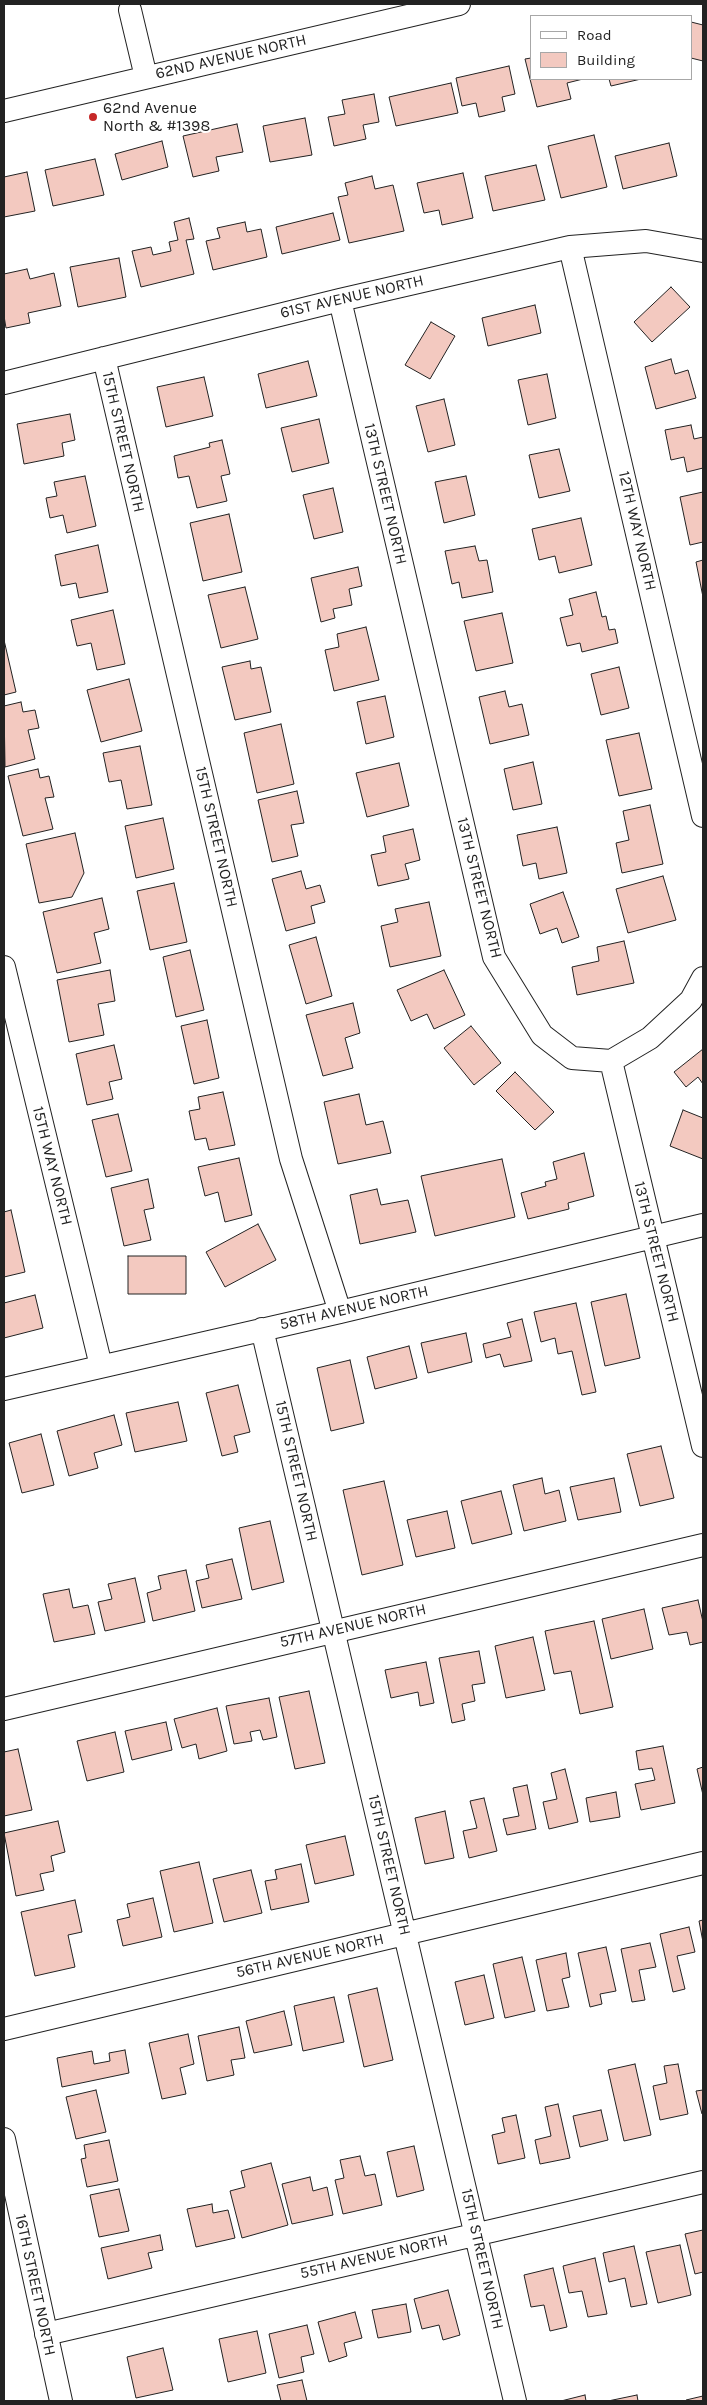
<!DOCTYPE html>
<html>
<head>
<meta charset="utf-8">
<style>
	body { margin:0 }
	#map { position:relative; width:707px; height:2405px; overflow:hidden; background:#fff; font-family:Karla,sans-serif }
	canvas { display:block }
	.frame { position:absolute; inset:0; border:5px solid #222; pointer-events:none }
	.legend { position:absolute; left:530px; top:15px; width:162px; height:65px; box-sizing:border-box; background:#fff; border:1px solid #a7a7a7; margin:0; padding:6px 9px; list-style:none; font-size:15px; color:#222 }
	.legend li { display:flex; align-items:center; gap:10px; height:25px }
	.legend b { width:25px; border:1px solid #a7a7a7 }
</style>
</head>
<body>
<div id="map">
<canvas width="707" height="2405"></canvas>
<div class="frame"></div>
<ul class="legend">
<li><b style="height:6px;background:#fff"></b>Road</li>
<li><b style="height:14px;background:#f3c9c0"></b>Building</li>
</ul>
</div>
<script>
const context = document.querySelector('canvas').getContext('2d');
context.lineJoin = 'round';
function paint(path, color) {
  context.fillStyle = color;
  context.fill(path, 'evenodd');
}
function poly(rows) {
  const path = new Path2D();
  for (const r of rows) {
    path.moveTo(r[0], r[1]);
    for (let i = 2; i < r.length; i += 2) path.lineTo(r[i], r[i + 1]);
  }
  return path;
}
function trace(path, color, width, dash) {
  context.strokeStyle = color;
  context.lineWidth = width;
  context.lineCap = dash ? 'butt' : 'round';
  context.setLineDash(dash || []);
  context.stroke(path);
}
function label(font, color, halo, rows, align = 'center') {
  context.font = font + ' Karla,sans-serif';
  context.lineWidth = 4;
  context.setLineDash([]);
  context.textBaseline = 'middle';
  context.strokeStyle = halo;
  context.fillStyle = color;
  for (const [text, x, y, turn = 0] of rows) {
    context.save();
    context.translate(x, y);
    context.rotate((+turn || 0) * Math.PI / 180);
    context.textAlign = isNaN(turn) ? turn : align;
    if (halo) context.strokeText(text, 0, 0);
    context.fillText(text, 0, 0);
    context.restore();
  }
}
const building = poly([
	[691,22,703,25,703,61,691,58,691,22],
	[531,58,531,79,583,79,567,83,571,99,537,107,525,59,531,58],
	[509,66,515,94,502,97,505,111,479,117,476,103,462,106,456,78,509,66],
	[609,79,641,79,611,86,609,79],
	[451,83,458,113,396,126,389,97,451,83],
	[374,94,379,122,363,125,366,139,334,146,328,117,345,114,342,100,374,94],
	[305,118,312,155,270,162,263,126,305,118],
	[237,124,243,152,216,157,219,171,193,177,183,136,237,124],
	[594,135,607,187,561,198,548,146,594,135],
	[162,141,168,167,122,180,115,154,162,141],
	[669,143,677,176,623,189,615,156,669,143],
	[95,159,104,195,53,206,45,170,95,159],
	[536,165,545,200,493,211,485,176,536,165],
	[27,172,35,211,4,217,4,177,27,172],
	[463,173,473,218,442,225,439,210,424,213,417,183,463,173],
	[372,176,375,189,393,185,404,231,349,243,338,197,348,195,345,183,372,176],
	[333,213,340,240,282,254,276,227,333,213],
	[189,218,194,239,186,240,194,274,141,287,132,251,151,247,153,255,171,251,169,242,178,240,174,222,189,218],
	[245,222,247,232,261,229,267,257,213,270,206,241,220,238,217,228,245,222],
	[119,258,126,297,78,307,70,267,119,258],
	[27,269,30,279,54,273,61,306,28,313,30,323,6,328,4,316,4,274,27,269],
	[671,287,690,307,652,342,634,322,671,287],
	[535,305,541,333,488,346,482,318,535,305],
	[431,322,455,336,430,379,405,365,431,322],
	[671,359,675,374,688,370,696,398,656,409,645,367,671,359],
	[308,361,317,396,266,408,258,374,308,361],
	[547,374,556,418,528,425,518,380,547,374],
	[204,377,213,416,166,427,157,387,204,377],
	[444,399,455,445,428,452,416,406,444,399],
	[70,414,75,440,62,443,64,456,24,464,17,424,70,414],
	[319,419,329,463,292,472,281,428,319,419],
	[691,425,694,439,703,437,703,468,687,472,684,457,671,460,665,430,691,425],
	[222,440,230,474,221,476,227,501,197,508,189,476,178,478,174,456,210,447,209,443,222,440],
	[559,449,570,491,539,498,529,455,559,449],
	[85,476,96,526,67,533,63,515,50,518,46,498,57,496,54,482,85,476],
	[466,476,475,515,444,523,435,482,466,476],
	[333,488,343,532,314,539,303,495,333,488],
	[703,492,703,542,690,545,680,497,703,492],
	[229,514,242,572,203,581,190,523,229,514],
	[581,518,592,565,559,573,555,556,539,560,532,529,581,518],
	[98,545,108,592,79,598,76,583,61,586,55,555,98,545],
	[475,546,479,561,487,560,493,592,462,598,459,582,452,584,445,551,475,546],
	[703,560,703,597,696,562,703,560],
	[358,567,362,586,349,589,352,605,333,609,335,618,321,622,311,578,358,567],
	[245,587,258,639,221,648,208,595,245,587],
	[596,592,602,617,606,616,609,630,615,629,618,643,582,652,580,643,567,646,560,618,573,615,569,599,596,592],
	[113,610,125,664,97,670,91,643,77,646,71,620,113,610],
	[502,613,513,663,476,671,464,621,502,613],
	[366,627,379,680,334,691,325,650,339,647,337,634,366,627],
	[4,640,16,692,4,695,4,640],
	[250,661,251,669,261,667,271,712,235,720,222,667,250,661],
	[619,667,629,708,601,715,591,674,619,667],
	[129,679,142,731,101,742,87,690,129,679],
	[505,691,509,707,522,704,529,735,490,744,479,697,505,691],
	[385,696,394,737,366,744,357,702,385,696],
	[21,702,23,712,35,710,39,728,28,730,35,759,5,767,4,706,21,702],
	[281,724,294,784,257,793,244,733,281,724],
	[639,733,652,789,619,796,606,740,639,733],
	[140,746,152,805,127,809,121,780,109,782,103,753,140,746],
	[533,762,542,804,513,810,504,769,533,762],
	[399,763,409,806,367,817,356,773,399,763],
	[38,769,40,778,49,776,54,797,45,798,53,829,23,836,8,776,38,769],
	[297,791,304,823,291,825,298,856,272,862,258,800,297,791],
	[650,805,663,864,622,873,616,843,629,840,623,811,650,805],
	[163,818,174,869,136,878,125,826,163,818],
	[557,827,567,873,539,879,536,863,523,866,517,835,557,827],
	[413,829,420,860,405,864,409,879,378,886,371,855,386,852,383,836,413,829],
	[75,833,84,873,72,897,39,903,26,844,75,833],
	[301,871,306,889,320,885,325,902,311,906,315,923,286,931,272,879,301,871],
	[663,876,676,920,628,933,616,889,663,876],
	[174,883,187,942,150,950,137,891,174,883],
	[563,892,579,937,562,943,557,928,540,934,530,904,563,892],
	[102,898,109,929,94,933,101,963,57,973,43,912,102,898],
	[429,902,441,956,390,967,381,926,398,922,395,909,429,902],
	[316,937,332,996,306,1004,289,945,316,937],
	[624,941,634,983,577,995,572,967,599,961,597,947,624,941],
	[190,950,204,1010,176,1017,163,957,190,950],
	[110,970,115,1001,98,1004,104,1035,69,1042,57,980,110,970],
	[444,970,465,1015,434,1029,427,1014,411,1021,397,990,444,970],
	[353,1003,360,1033,345,1038,353,1068,323,1076,306,1015,353,1003],
	[207,1020,219,1078,194,1084,181,1026,207,1020],
	[471,1026,501,1063,474,1085,444,1048,471,1026],
	[114,1045,122,1079,109,1082,113,1099,87,1105,76,1054,114,1045],
	[703,1049,703,1084,698,1077,686,1087,674,1072,703,1049],
	[515,1072,554,1112,535,1130,496,1091,515,1072],
	[223,1092,235,1145,209,1150,206,1138,195,1140,189,1111,200,1109,198,1097,223,1092],
	[359,1094,366,1125,383,1121,391,1153,338,1164,324,1102,359,1094],
	[683,1110,703,1118,703,1159,670,1146,683,1110],
	[118,1114,132,1171,106,1177,92,1120,118,1114],
	[584,1153,594,1196,568,1203,569,1209,528,1219,521,1193,546,1186,545,1182,557,1179,553,1162,584,1153],
	[239,1158,252,1215,225,1222,218,1192,205,1196,198,1167,239,1158],
	[502,1159,515,1217,435,1236,421,1176,502,1159],
	[148,1179,154,1208,144,1210,151,1240,124,1246,111,1188,148,1179],
	[377,1189,381,1205,408,1200,416,1232,360,1244,350,1195,377,1189],
	[11,1210,25,1272,4,1277,4,1212,11,1210],
	[258,1224,276,1260,225,1287,206,1252,258,1224],
	[128,1256,186,1256,186,1294,128,1294,128,1256],
	[626,1294,640,1358,605,1366,591,1302,626,1294],
	[35,1295,43,1328,4,1338,4,1303,35,1295],
	[576,1303,596,1392,582,1395,572,1351,558,1354,555,1338,541,1342,534,1312,576,1303],
	[522,1319,532,1361,504,1367,500,1354,486,1358,483,1344,511,1337,507,1323,522,1319],
	[466,1333,472,1362,428,1373,421,1343,466,1333],
	[409,1346,417,1378,375,1389,367,1357,409,1346],
	[350,1360,364,1423,331,1431,317,1368,350,1360],
	[238,1385,250,1432,234,1436,238,1452,222,1456,206,1393,238,1385],
	[178,1402,187,1441,135,1452,126,1413,178,1402],
	[114,1415,122,1445,94,1453,98,1468,69,1476,57,1431,114,1415],
	[41,1434,54,1485,22,1493,9,1443,41,1434],
	[661,1446,674,1498,640,1506,627,1454,661,1446],
	[542,1478,545,1494,559,1490,566,1521,524,1531,513,1485,542,1478],
	[614,1478,621,1512,578,1520,570,1487,614,1478],
	[384,1481,403,1565,362,1575,343,1490,384,1481],
	[501,1491,512,1534,472,1544,461,1501,501,1491],
	[447,1511,455,1548,416,1557,407,1520,447,1511],
	[270,1521,284,1582,252,1590,239,1528,270,1521],
	[232,1559,242,1599,202,1608,196,1581,209,1578,206,1565,232,1559],
	[186,1570,195,1611,153,1621,147,1593,161,1589,158,1576,186,1570],
	[135,1578,145,1622,105,1631,98,1602,112,1599,108,1584,135,1578],
	[69,1589,73,1608,88,1605,95,1634,54,1642,43,1594,69,1589],
	[698,1600,703,1622,703,1642,690,1645,687,1632,669,1635,662,1608,698,1600],
	[644,1609,653,1649,611,1659,602,1619,644,1609],
	[594,1621,613,1707,580,1714,571,1671,554,1674,545,1631,594,1621],
	[533,1637,545,1690,506,1698,495,1646,533,1637],
	[479,1651,485,1683,472,1685,475,1701,462,1704,465,1720,452,1723,439,1658,479,1651],
	[426,1662,434,1703,420,1706,418,1692,391,1698,385,1670,426,1662],
	[309,1691,325,1763,295,1769,279,1697,309,1691],
	[269,1698,277,1737,263,1740,260,1730,250,1732,252,1741,234,1744,226,1706,269,1698],
	[217,1708,227,1751,199,1759,196,1744,182,1748,174,1719,217,1708],
	[166,1722,172,1750,132,1760,125,1731,166,1722],
	[115,1732,124,1772,87,1781,77,1741,115,1732],
	[663,1746,675,1803,641,1810,635,1784,655,1780,652,1768,639,1770,636,1751,663,1746],
	[18,1749,32,1810,4,1816,4,1752,18,1749],
	[703,1767,703,1795,697,1769,703,1767],
	[565,1769,578,1822,549,1829,543,1802,557,1799,551,1773,565,1769],
	[527,1785,536,1829,507,1835,503,1819,519,1816,513,1788,527,1785],
	[616,1792,620,1817,590,1822,586,1798,616,1792],
	[484,1798,497,1851,469,1858,463,1831,477,1828,470,1801,484,1798],
	[445,1811,454,1858,425,1864,415,1818,445,1811],
	[58,1821,65,1852,51,1856,54,1871,40,1874,44,1890,16,1896,4,1833,58,1821],
	[345,1836,354,1875,315,1884,306,1845,345,1836],
	[199,1862,213,1923,174,1932,160,1871,199,1862],
	[301,1864,309,1902,271,1910,265,1881,277,1879,275,1870,301,1864],
	[251,1870,262,1913,224,1922,213,1879,251,1870],
	[153,1898,162,1937,123,1946,117,1920,130,1917,127,1904,153,1898],
	[75,1900,82,1932,68,1935,75,1967,35,1976,21,1912,75,1900],
	[703,1920,703,1942,699,1921,703,1920],
	[689,1927,695,1952,677,1956,685,1989,673,1992,660,1934,689,1927],
	[650,1943,656,1967,639,1970,645,2000,632,2002,621,1949,650,1943],
	[606,1947,616,1991,600,1994,602,2004,590,2007,578,1953,606,1947],
	[566,1953,570,1977,562,1979,569,2007,547,2011,536,1960,566,1953],
	[522,1957,535,2011,505,2018,493,1964,522,1957],
	[484,1975,494,2018,465,2025,455,1982,484,1975],
	[377,1988,393,2060,364,2067,348,1995,377,1988],
	[334,1997,344,2042,303,2051,294,2006,334,1997],
	[284,2011,292,2045,254,2053,246,2021,284,2011],
	[239,2027,245,2058,231,2060,234,2075,207,2081,198,2036,239,2027],
	[188,2034,194,2064,180,2068,186,2094,162,2099,149,2043,188,2034],
	[125,2050,129,2073,62,2087,57,2058,92,2051,94,2064,110,2061,109,2053,125,2050],
	[635,2064,651,2135,624,2141,608,2070,635,2064],
	[678,2064,688,2114,660,2120,653,2086,667,2083,664,2066,678,2064],
	[96,2090,106,2132,76,2139,66,2097,96,2090],
	[703,2090,703,2114,702,2114,696,2091,703,2090],
	[558,2104,570,2158,540,2164,535,2140,551,2136,545,2107,558,2104],
	[601,2110,608,2140,580,2147,573,2116,601,2110],
	[516,2115,525,2158,498,2164,492,2135,505,2132,502,2118,516,2115],
	[109,2140,118,2181,87,2187,81,2159,86,2158,84,2145,109,2140],
	[414,2146,424,2190,397,2197,387,2152,414,2146],
	[360,2156,365,2176,375,2174,382,2205,343,2214,335,2180,344,2178,340,2160,360,2156],
	[271,2163,288,2225,242,2238,230,2191,245,2187,241,2171,271,2163],
	[310,2177,313,2191,327,2187,333,2215,292,2224,282,2184,310,2177],
	[119,2189,129,2231,99,2237,90,2195,119,2189],
	[212,2204,213,2213,228,2210,235,2238,196,2247,187,2209,212,2204],
	[703,2230,703,2272,695,2274,685,2234,703,2230],
	[160,2235,163,2250,148,2253,152,2268,108,2279,101,2248,160,2235],
	[680,2245,691,2295,658,2303,646,2252,680,2245],
	[634,2246,647,2304,631,2307,625,2278,609,2282,603,2253,634,2246],
	[595,2258,607,2314,588,2317,582,2291,569,2293,563,2266,595,2258],
	[553,2268,567,2327,550,2331,544,2305,531,2307,524,2275,553,2268],
	[448,2290,460,2335,443,2340,439,2325,422,2329,414,2299,448,2290],
	[406,2304,411,2332,378,2338,372,2310,406,2304],
	[355,2312,362,2338,344,2343,347,2356,329,2362,318,2322,355,2312],
	[307,2325,314,2354,301,2357,304,2372,279,2378,269,2334,307,2325],
	[257,2331,266,2373,228,2382,219,2339,257,2331],
	[163,2348,173,2390,136,2398,127,2357,163,2348],
	[302,2380,307,2401,281,2401,277,2385,302,2380],
	[585,2395,586,2401,561,2401,585,2395],
	[637,2395,638,2401,608,2401,637,2395],
	[703,2396,703,2401,686,2401,686,2400,703,2396]
]);
const minor = poly([
	[130,10,146,77],
	[4,111,459,4],
	[570,247,703,816],
	[340,300,494,957,542,1035,572,1058,611,1061,703,1446],
	[104,358,291,1159,340,1312],
	[4,383,340,300,570,247,646,241,703,251],
	[4,967,101,1366],
	[611,1061,650,1038,691,1000,703,978],
	[262,1329,515,2401],
	[4,1389,340,1312,703,1225],
	[4,1709,703,1545],
	[4,2029,703,1863],
	[4,2139,61,2401],
	[46,2334,703,2182]
]);
const markers = [
	[93,117,5,"#c62828"]
];
const streetNames = [
	["62ND AVENUE NORTH",231,57,-13],
	["61ST AVENUE NORTH",352,297,-13],
	["15TH STREET NORTH",123,442,77],
	["13TH STREET NORTH",385,494,77],
	["12TH WAY NORTH",637,531,77],
	["15TH STREET NORTH",216,837,77],
	["13TH STREET NORTH",479,888,76],
	["15TH WAY NORTH",52,1166,76],
	["13TH STREET NORTH",656,1252,76],
	["58TH AVENUE NORTH",354,1308,-13],
	["15TH STREET NORTH",296,1471,77],
	["57TH AVENUE NORTH",353,1626,-13],
	["15TH STREET NORTH",389,1865,77],
	["56TH AVENUE NORTH",310,1956,-13],
	["55TH AVENUE NORTH",374,2257,-13],
	["15TH STREET NORTH",482,2259,77],
	["16TH STREET NORTH",35,2285,78]
];
const poiNames = [
	["62nd Avenue",103,108],
	["North & #1398",103,126]
];
paint(building, '#f3c9c0');
trace(building, '#222', 1);
trace(minor, '#222', 24);
trace(minor, '#fff', 22);
for (const [x, y, r, color] of markers) {
  const dot = new Path2D();
  dot.arc(x, y, r, 0, 2 * Math.PI);
  context.fillStyle = color;
  context.fill(dot);
  trace(dot, '#fff', 2);
}
label('16px', '#222', '#fff', streetNames);
label('16px', '#222', '#fff', poiNames, 'left');
</script>
</body>
</html>
